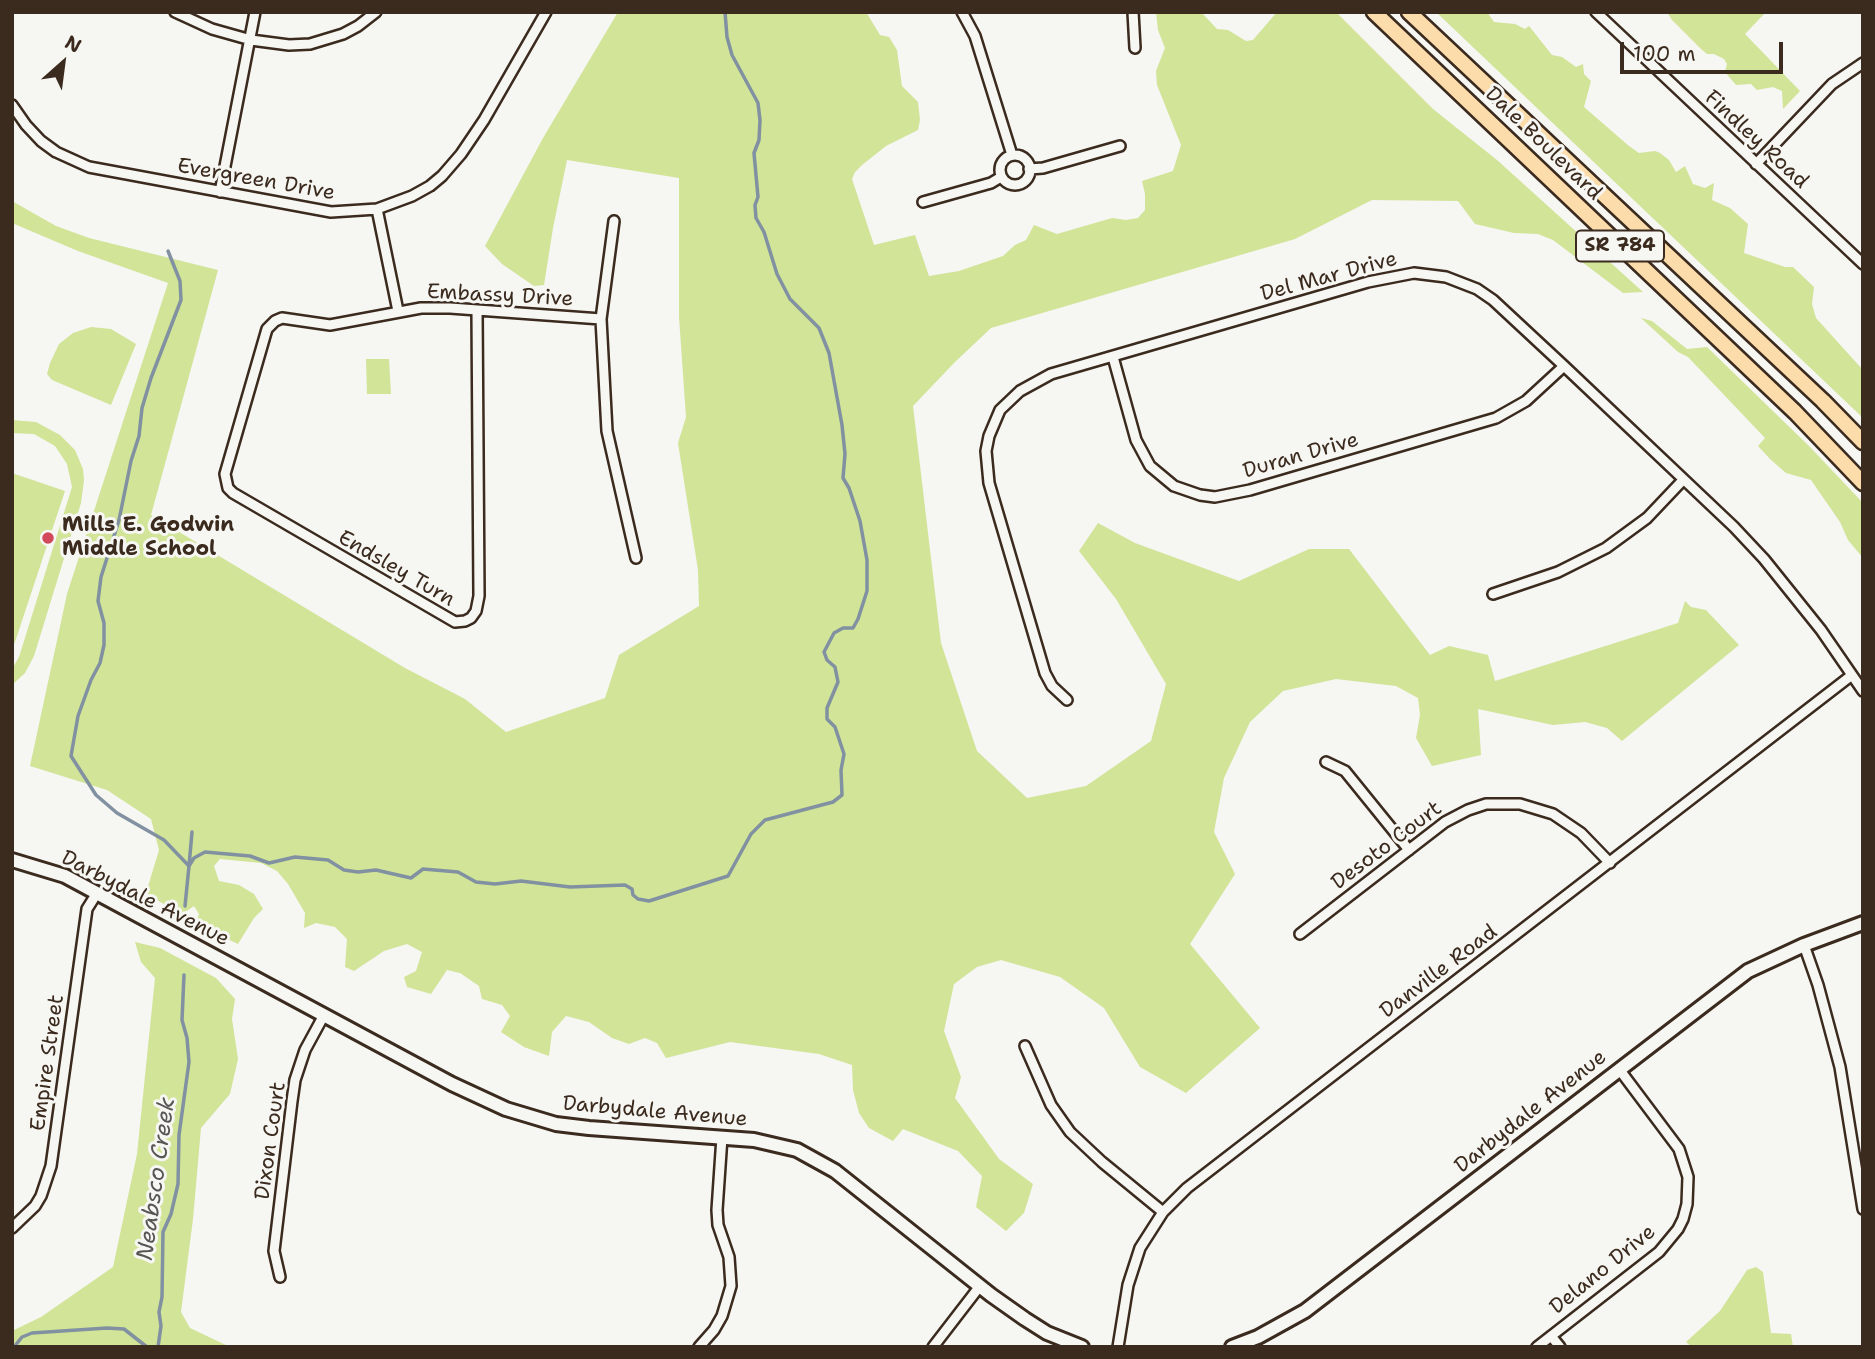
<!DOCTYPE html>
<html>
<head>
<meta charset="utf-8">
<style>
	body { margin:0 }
	#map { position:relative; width:1875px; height:1359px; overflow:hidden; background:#f6f6f2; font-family:"Shantell Sans",sans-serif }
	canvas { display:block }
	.frame { position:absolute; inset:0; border:14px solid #3b2a1e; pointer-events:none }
	.north { position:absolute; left:28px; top:28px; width:70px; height:70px; -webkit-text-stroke:5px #f6f6f2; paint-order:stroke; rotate:28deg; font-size:19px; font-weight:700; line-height:28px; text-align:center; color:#3b2a1e }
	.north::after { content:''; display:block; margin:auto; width:24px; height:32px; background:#3b2a1e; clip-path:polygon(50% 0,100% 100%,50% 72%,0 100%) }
	.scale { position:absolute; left:1620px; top:42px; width:163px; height:32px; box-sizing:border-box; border:4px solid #3b2a1e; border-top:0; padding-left:9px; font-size:21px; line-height:24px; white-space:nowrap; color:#3b2a1e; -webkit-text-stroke:5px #f6f6f2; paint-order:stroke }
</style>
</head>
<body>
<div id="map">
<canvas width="1875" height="1359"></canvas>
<div class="frame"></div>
<div class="north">N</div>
<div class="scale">100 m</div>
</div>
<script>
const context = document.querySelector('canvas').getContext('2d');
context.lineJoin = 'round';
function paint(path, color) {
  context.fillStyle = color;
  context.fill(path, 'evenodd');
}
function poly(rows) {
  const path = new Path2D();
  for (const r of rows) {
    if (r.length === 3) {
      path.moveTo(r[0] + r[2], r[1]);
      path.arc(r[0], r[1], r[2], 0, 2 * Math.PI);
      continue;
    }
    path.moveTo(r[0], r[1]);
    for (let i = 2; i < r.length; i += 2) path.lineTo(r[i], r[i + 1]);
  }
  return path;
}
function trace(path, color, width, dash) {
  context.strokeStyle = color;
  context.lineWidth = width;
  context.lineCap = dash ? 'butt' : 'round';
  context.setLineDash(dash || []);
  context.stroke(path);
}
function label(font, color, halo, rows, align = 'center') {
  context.font = font + ' "Shantell Sans",sans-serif';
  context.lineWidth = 6;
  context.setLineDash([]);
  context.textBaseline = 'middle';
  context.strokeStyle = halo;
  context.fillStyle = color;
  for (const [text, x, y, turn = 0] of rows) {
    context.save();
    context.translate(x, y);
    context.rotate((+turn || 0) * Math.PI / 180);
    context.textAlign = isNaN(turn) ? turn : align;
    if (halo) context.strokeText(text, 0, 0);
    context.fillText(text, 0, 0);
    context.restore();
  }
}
const green = poly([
	[618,12,866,12,880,35,889,37,897,50,902,86,918,102,920,120,918,130,886,146,862,165,855,172,852,179,874,245,915,235,929,276,959,271,1003,256,1015,245,1026,240,1034,225,1057,234,1112,218,1126,220,1138,218,1145,210,1145,194,1142,181,1173,171,1181,145,1157,85,1156,71,1165,48,1158,30,1156,12,1201,12,1217,29,1228,30,1246,41,1253,40,1277,12,1336,12,1433,109,1497,160,1643,292,1623,293,1553,240,1538,234,1514,233,1475,224,1458,201,1372,200,1295,239,991,328,954,363,913,406,941,643,977,751,1027,798,1086,786,1151,741,1166,684,1116,599,1079,551,1098,523,1135,543,1239,581,1309,549,1349,549,1430,655,1449,646,1488,655,1495,681,1678,623,1685,601,1691,607,1706,610,1739,645,1622,741,1607,728,1585,722,1553,725,1478,709,1481,755,1432,766,1416,738,1420,715,1418,698,1396,686,1336,679,1283,691,1250,722,1224,778,1214,832,1235,874,1190,944,1260,1028,1186,1093,1140,1067,1104,1008,1060,977,1001,960,977,967,954,984,944,1031,961,1077,955,1098,999,1159,1033,1184,1024,1213,1006,1231,976,1207,982,1176,958,1151,903,1129,893,1141,869,1128,859,1113,853,1090,852,1065,819,1054,730,1042,666,1058,657,1043,645,1038,629,1044,612,1038,589,1022,566,1016,552,1032,549,1056,524,1047,501,1032,510,1016,502,1005,482,999,479,986,460,973,447,970,431,994,407,987,404,977,416,971,422,952,407,944,384,951,354,971,345,967,347,939,335,927,316,923,304,928,305,913,288,884,277,871,261,863,220,859,214,866,219,881,239,885,254,894,263,909,254,918,238,944,196,924,199,914,194,906,181,915,146,893,159,850,151,819,107,790,30,766,67,594,168,283,78,251,12,223,12,201,56,226,89,238,218,270,151,515,405,668,465,699,506,732,605,698,619,655,699,606,698,570,678,443,686,417,679,317,679,178,567,160,553,228,544,285,534,286,502,264,485,246,543,138],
	[1436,12,1487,12,1494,22,1515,24,1525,29,1529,26,1552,55,1562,57,1576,67,1583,64,1584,74,1591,81,1584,107,1629,146,1639,153,1655,151,1660,153,1669,160,1676,172,1685,166,1693,184,1705,188,1714,183,1712,200,1730,208,1748,224,1744,253,1785,267,1793,267,1814,287,1812,304,1816,318,1863,370,1863,418],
	[1667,12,1766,12,1745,34,1800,91,1783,109,1782,91,1773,87,1757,90,1751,84,1736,85,1725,72,1727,64,1724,59,1714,54,1707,54,1701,49,1672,20],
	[1641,318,1652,321,1687,349,1707,347,1810,447,1863,503,1863,558,1848,540,1840,522,1811,480,1786,473,1770,459,1758,446,1765,438,1688,357,1678,352],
	[91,327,111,329,136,344,111,405,52,380,47,374,50,363,59,344,73,333],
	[366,359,389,359,391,394,367,394],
	[12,420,36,422,60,435,75,450,83,469,84,480,81,503,34,656,25,673,12,685,12,669,19,657,72,487,67,464,55,446,34,434,12,433],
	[12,473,65,491,12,651],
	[135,942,160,948,216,978,235,999,232,1019,238,1059,230,1094,201,1128,193,1219,181,1312,190,1328,230,1347,12,1347,12,1331,41,1317,113,1267,137,1154,155,978,141,962],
	[1756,1267,1763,1272,1771,1333,1791,1334,1793,1347,1692,1347,1686,1342,1720,1311,1747,1270]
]);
const stream = poly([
	[168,251,180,281,181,300,151,378,142,408,139,436,131,461,119,520,101,577,98,601,104,623,104,645,100,663,91,680,78,716,71,756,96,795,117,813,164,840,189,866,192,832],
	[185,906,189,866,194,858,205,852,250,856,269,863,295,857,328,860,344,870,358,872,376,870,411,878,423,869,458,872,476,882,495,884,521,881,570,887,625,885,632,889,633,895,638,899,649,901,728,876,751,834,765,820,833,802,842,795,841,770,844,754,835,727,827,719,827,708,838,682,835,667,827,660,824,652,834,633,843,628,853,628,858,619,867,591,867,560,860,521,849,488,843,478,845,454,842,425,829,353,819,328,790,299,777,274,764,232,756,218,755,205,758,197,754,153,759,140,760,120,758,103,732,55,727,37,725,12],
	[14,1347,22,1337,32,1333,107,1328,124,1329,147,1347],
	[158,1347,161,1326,159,1312,162,1297,163,1232,171,1214,178,1184,179,1135,189,1062,187,1038,182,1020,184,975]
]);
const street = poly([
	[175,12,212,29,251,40,289,45,310,44,343,34,358,26,376,12],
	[962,12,975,36,1012,155],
	[1133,12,1135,48],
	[1596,12,1863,264],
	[12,105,26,125,41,141,56,152,89,167,331,212,377,209,412,196,430,186,442,176,461,154,484,120,546,12],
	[1015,170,15],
	[1756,164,1832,84,1863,63],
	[1029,169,1043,168,1120,146],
	[220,192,255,12],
	[923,202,991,183,1001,177],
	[377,209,398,311],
	[614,221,601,319,607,431,636,558],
	[477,310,479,596,476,611,471,618,465,621,455,622,233,493,228,488,225,474,267,329,275,321,282,318,330,325,421,308,450,308,601,319],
	[1113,357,1136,440,1150,466,1174,486,1200,495,1215,497,1250,490,1496,418,1526,401,1564,366],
	[1493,594,1558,572,1606,548,1647,518,1683,480],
	[1067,700,1052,686,1045,673,989,483,986,451,989,436,1000,410,1020,391,1051,374,1368,282,1414,273,1446,277,1477,289,1493,300,1564,366,1734,527,1764,559,1821,630,1863,691],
	[1326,762,1345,771,1409,850],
	[1300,934,1445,822,1468,810,1486,804,1520,804,1553,814,1581,833,1610,863],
	[1804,945,1818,985,1840,1067,1863,1209],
	[1025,1046,1051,1105,1070,1132,1102,1162,1163,1212],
	[12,1228,35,1206,41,1196,51,1166,87,909,97,893],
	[280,1277,274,1251,292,1101,295,1080,305,1050,324,1015],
	[1551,1336,1560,1347],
	[699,1347,714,1330,722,1316,731,1286,729,1257,718,1225,717,1210,722,1137],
	[933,1347,980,1286],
	[1118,1347,1128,1285,1140,1248,1163,1212,1187,1188,1852,675],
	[1537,1347,1659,1252,1678,1229,1683,1219,1687,1204,1688,1177,1679,1149,1619,1069]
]);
const secondary = poly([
	[12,860,65,876,452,1084,506,1109,556,1124,589,1128,754,1140,797,1150,835,1171,991,1295,1025,1319,1047,1333,1082,1347],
	[1232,1347,1258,1337,1305,1311,1748,971,1804,945,1863,923]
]);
const primary = poly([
	[1374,12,1795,412,1863,483],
	[1409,12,1823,401,1863,442]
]);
const markers = [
	[48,538,7,"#d1495b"]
];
const shields = [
	[1620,246,88]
];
const shieldNames = [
	["SR 784",1620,246]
];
const streetNames = [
	["Findley Road",1756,140,43],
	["Dale Boulevard",1543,144,44],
	["Evergreen Drive",256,180,10],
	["Del Mar Drive",1329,277,-15],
	["Embassy Drive",500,296,3],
	["Duran Drive",1301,456,-16],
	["Endsley Turn",396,569,30],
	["Desoto Court",1387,846,-37],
	["Darbydale Avenue",145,899,27],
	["Danville Road",1439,972,-37],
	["Empire Street",48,1063,-82],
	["Darbydale Avenue",655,1112,5],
	["Darbydale Avenue",1531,1112,-38],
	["Dixon Court",271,1141,-82],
	["Delano Drive",1603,1270,-39]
];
const poiNames = [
	["Mills E. Godwin",62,526],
	["Middle School",62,550]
];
const waterNames = [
	["Neabsco Creek",157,1179,-82]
];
paint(green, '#d1e498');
trace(stream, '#8191a1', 3.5);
trace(street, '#3b2a1e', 14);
trace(secondary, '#3b2a1e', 18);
trace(primary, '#3b2a1e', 19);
trace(street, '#f6f6f2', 9);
trace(secondary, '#f6f6f2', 12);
trace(primary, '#fddcac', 14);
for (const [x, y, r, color] of markers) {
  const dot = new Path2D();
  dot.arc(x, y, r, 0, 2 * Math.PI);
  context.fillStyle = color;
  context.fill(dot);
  trace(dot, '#f6f6f2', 2.5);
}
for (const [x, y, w] of shields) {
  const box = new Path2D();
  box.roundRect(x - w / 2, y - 15.5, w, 31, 5);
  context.fillStyle = '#f6f6f2';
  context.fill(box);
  trace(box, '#3b2a1e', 2);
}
label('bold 19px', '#3b2a1e', null, shieldNames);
label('21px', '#3b2a1e', '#f6f6f2', streetNames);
label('bold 21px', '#3b2a1e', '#f6f6f2', poiNames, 'left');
label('italic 23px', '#585555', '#f6f6f2', waterNames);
</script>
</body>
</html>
